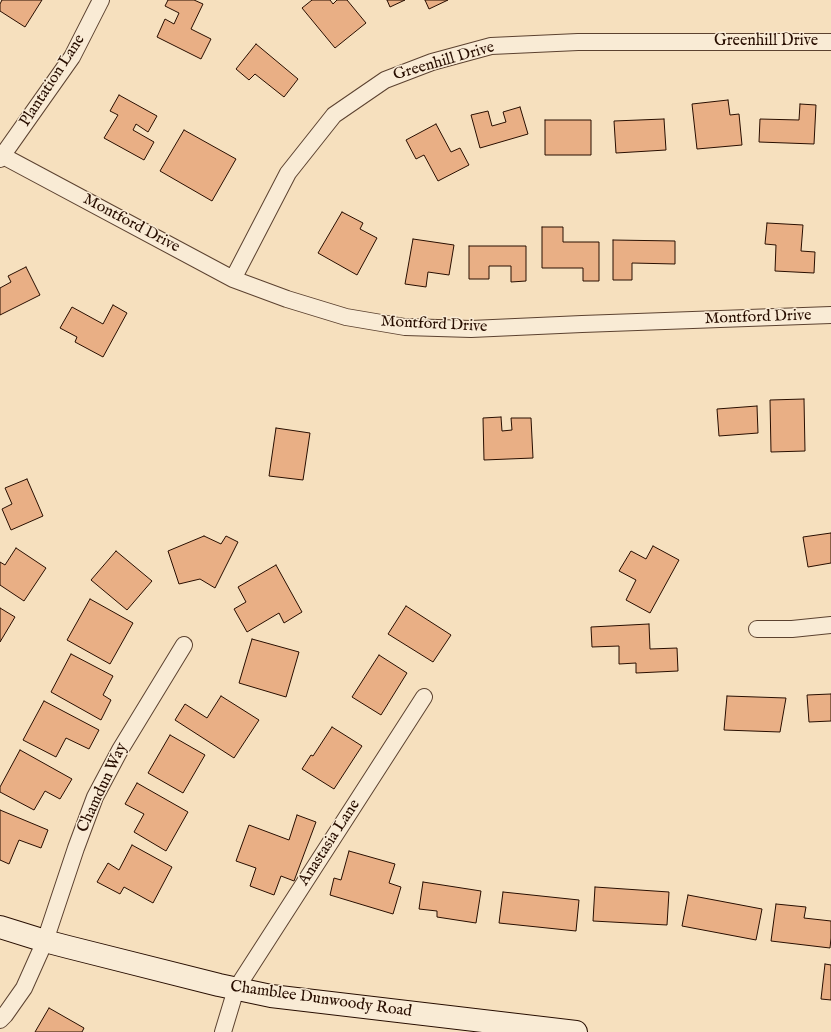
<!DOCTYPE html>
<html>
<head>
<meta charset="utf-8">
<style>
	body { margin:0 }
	canvas { display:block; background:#f6e0be }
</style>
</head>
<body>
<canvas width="831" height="1032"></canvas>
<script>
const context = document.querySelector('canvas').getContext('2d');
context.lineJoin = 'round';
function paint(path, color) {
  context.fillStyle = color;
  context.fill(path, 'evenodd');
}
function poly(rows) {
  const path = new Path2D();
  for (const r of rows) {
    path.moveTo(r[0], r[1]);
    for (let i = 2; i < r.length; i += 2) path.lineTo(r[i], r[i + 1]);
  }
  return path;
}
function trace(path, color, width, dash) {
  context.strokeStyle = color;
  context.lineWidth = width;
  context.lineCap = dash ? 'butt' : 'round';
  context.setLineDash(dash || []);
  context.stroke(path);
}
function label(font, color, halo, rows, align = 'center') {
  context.font = font + ' "IM FELL English",serif';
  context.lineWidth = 3;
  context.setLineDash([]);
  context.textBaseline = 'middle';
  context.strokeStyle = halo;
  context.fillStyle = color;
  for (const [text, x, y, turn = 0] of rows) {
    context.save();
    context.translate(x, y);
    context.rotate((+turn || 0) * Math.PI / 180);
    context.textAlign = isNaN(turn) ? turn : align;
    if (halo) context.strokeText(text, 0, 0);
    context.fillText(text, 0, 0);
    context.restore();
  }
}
const building = poly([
	[2,0,42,0,25,27,0,11,0,4,2,0],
	[168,0,194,0,203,4,191,29,211,39,201,59,157,37,165,19,174,24,179,13,165,6,168,0],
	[312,0,330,0,333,4,337,0,347,0,366,23,335,48,302,8,312,0],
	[387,0,405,0,390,7,387,0],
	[425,0,448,0,429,9,425,0],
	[256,44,298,79,284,97,255,74,249,80,236,69,256,44],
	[119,95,157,116,148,132,136,124,133,130,154,142,144,160,104,138,118,115,110,111,119,95],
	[728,100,730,115,739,114,742,145,697,149,692,104,728,100],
	[800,104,816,105,814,144,759,142,760,119,799,120,800,104],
	[520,107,528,134,480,148,471,115,488,111,492,126,506,122,503,112,520,107],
	[664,119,666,150,616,153,614,121,664,119],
	[545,120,591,120,591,155,545,155,545,120],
	[436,124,451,152,460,148,469,165,438,181,424,155,416,159,406,140,436,124],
	[184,130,236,159,212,201,160,171,184,130],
	[342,212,363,223,360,229,377,238,357,275,318,253,342,212],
	[767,223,803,225,801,251,815,252,814,273,775,271,776,245,765,244,767,223],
	[542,227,563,227,563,242,599,242,599,281,583,281,583,268,542,268,542,227],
	[413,239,454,245,449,275,428,272,426,287,405,284,413,239],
	[613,240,675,241,675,264,632,263,632,280,613,280,613,240],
	[469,246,526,246,526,281,511,282,511,266,489,266,489,279,469,279,469,246],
	[26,267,40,295,0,315,0,288,11,282,8,276,26,267],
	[113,305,127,313,103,357,75,342,77,337,60,328,72,307,103,324,113,305],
	[804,399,805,451,771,452,770,400,804,399],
	[757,406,758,433,719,436,717,409,757,406],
	[501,417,502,431,512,430,511,418,531,418,533,458,484,460,483,418,501,417],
	[276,428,310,433,303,480,269,476,276,428],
	[27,479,43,516,11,530,2,509,12,504,5,488,27,479],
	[831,533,831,563,808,567,803,537,831,533],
	[204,536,221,544,226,536,238,542,215,588,200,579,179,584,168,551,204,536],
	[653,546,679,560,650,613,626,600,636,580,619,571,631,551,646,559,653,546],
	[16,548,46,568,24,601,0,585,0,562,5,565,16,548],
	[116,551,152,581,127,610,91,580,116,551],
	[276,565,302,612,284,623,279,613,247,632,234,609,246,602,238,587,276,565],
	[90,599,133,623,110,664,67,640,90,599],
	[406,606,451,635,433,662,388,634,406,606],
	[0,608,15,617,0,642,0,608],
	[649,624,650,649,677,648,678,671,636,673,636,663,619,664,619,646,592,647,591,627,649,624],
	[252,639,299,652,286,697,239,683,252,639],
	[71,654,113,676,103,695,111,700,101,720,51,692,71,654],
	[379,655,407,673,381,715,352,697,379,655],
	[831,694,831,721,809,722,807,695,831,694],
	[221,696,259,720,234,758,175,720,185,704,207,718,221,696],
	[727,696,786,698,780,732,724,730,727,696],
	[44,701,99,730,89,749,66,738,56,757,23,740,44,701],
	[332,727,362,746,334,789,302,769,311,755,313,756,332,727],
	[170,735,205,755,183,793,148,773,170,735],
	[20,750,72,779,60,799,45,791,34,810,0,792,0,787,20,750],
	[137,783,188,812,166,851,134,832,144,814,125,804,137,783],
	[0,810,48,830,41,848,19,840,9,864,0,860,0,810],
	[297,815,316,822,294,881,281,876,274,895,250,886,256,868,236,861,249,825,289,840,297,815],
	[132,845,172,867,153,903,124,887,120,894,97,882,108,863,119,870,132,845],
	[349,851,395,864,389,883,401,887,393,914,330,895,334,878,341,880,349,851],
	[423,882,481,891,476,923,437,917,437,911,419,909,423,882],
	[595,887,669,892,667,925,593,921,595,887],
	[503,892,579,900,576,931,499,923,503,892],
	[688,895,762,909,756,940,682,926,688,895],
	[776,904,806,907,804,918,831,921,831,938,830,948,771,941,776,904],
	[825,964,831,965,831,1000,821,999,825,964],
	[49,1008,84,1028,82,1032,35,1032,49,1008]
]);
const street = poly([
	[3,156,233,279,287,299,346,317,405,327,471,329,582,324,831,315],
	[0,159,72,57,101,0],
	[233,279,288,173,334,115,385,80,432,62,491,46,578,42,831,42],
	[757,629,792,629,831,625],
	[0,1020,5,1015,24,988,45,941,76,848,95,797,120,750,184,645],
	[223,1032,236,989,424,697]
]);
const secondary = poly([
	[0,927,45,941,68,947,219,985,271,996,576,1032]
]);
const streetNames = [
	["Greenhill Drive",766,42],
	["Greenhill Drive",444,62,-16],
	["Plantation Lane",53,81,-57],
	["Montford Drive",131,224,28],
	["Montford Drive",758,318,-2],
	["Montford Drive",434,325,3],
	["Chamdun Way",103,788,-65],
	["Anastasia Lane",330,843,-57],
	["Chamblee Dunwoody Road",321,1000,8]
];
paint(building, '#e9af85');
trace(building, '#280e00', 1);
trace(street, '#5c4230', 18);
trace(secondary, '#280e00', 24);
trace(street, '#f9ebd5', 16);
trace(secondary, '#f9ebd5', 22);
label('16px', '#280e00', '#f9ebd5', streetNames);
</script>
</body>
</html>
